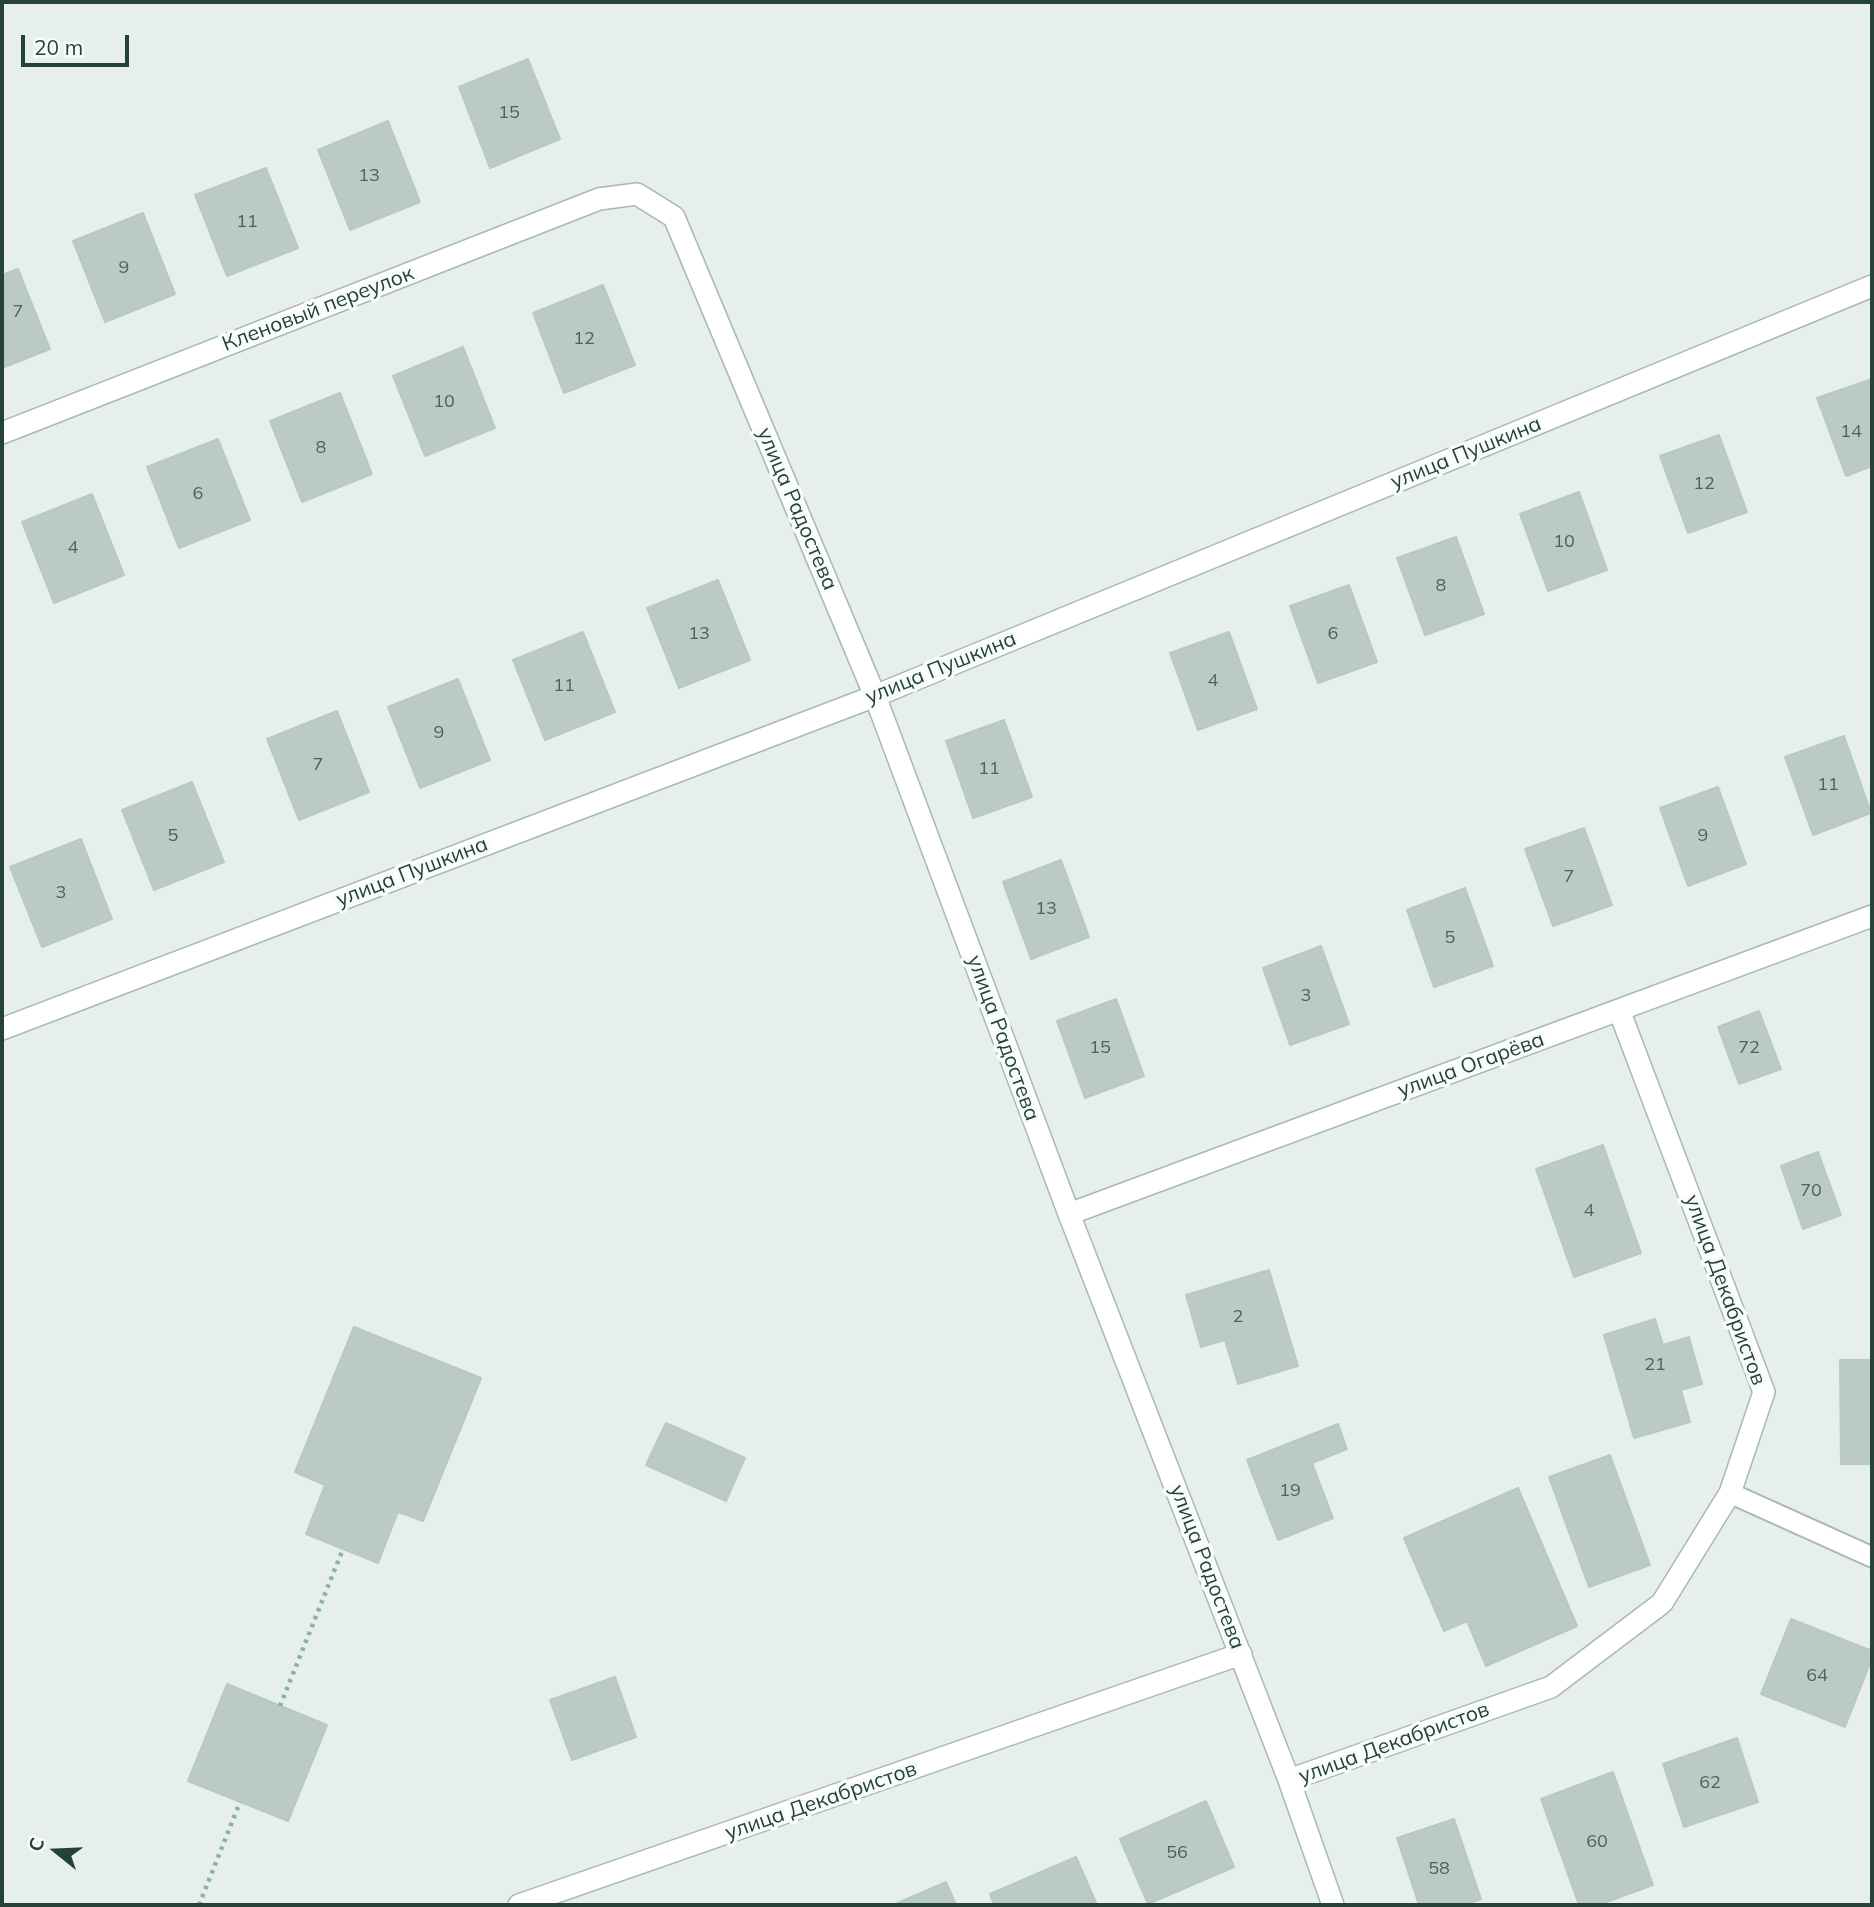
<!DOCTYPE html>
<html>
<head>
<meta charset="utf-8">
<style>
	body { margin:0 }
	#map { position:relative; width:1874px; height:1907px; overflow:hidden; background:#e6efeb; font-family:Mulish,sans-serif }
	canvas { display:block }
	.frame { position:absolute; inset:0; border:4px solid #24423a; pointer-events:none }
	.north { position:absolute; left:21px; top:1816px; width:70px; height:70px; -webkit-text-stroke:5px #f7fbf9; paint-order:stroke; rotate:288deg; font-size:19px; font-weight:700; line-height:28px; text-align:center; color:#24423a }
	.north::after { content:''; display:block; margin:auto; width:24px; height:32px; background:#24423a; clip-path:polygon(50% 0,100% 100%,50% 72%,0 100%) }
	.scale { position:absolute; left:21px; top:35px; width:108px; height:32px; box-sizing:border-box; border:4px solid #24423a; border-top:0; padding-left:9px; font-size:21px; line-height:24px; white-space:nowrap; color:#24423a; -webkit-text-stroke:5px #f7fbf9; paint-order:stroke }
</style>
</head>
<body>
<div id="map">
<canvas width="1874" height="1907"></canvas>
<div class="frame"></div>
<div class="north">С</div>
<div class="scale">20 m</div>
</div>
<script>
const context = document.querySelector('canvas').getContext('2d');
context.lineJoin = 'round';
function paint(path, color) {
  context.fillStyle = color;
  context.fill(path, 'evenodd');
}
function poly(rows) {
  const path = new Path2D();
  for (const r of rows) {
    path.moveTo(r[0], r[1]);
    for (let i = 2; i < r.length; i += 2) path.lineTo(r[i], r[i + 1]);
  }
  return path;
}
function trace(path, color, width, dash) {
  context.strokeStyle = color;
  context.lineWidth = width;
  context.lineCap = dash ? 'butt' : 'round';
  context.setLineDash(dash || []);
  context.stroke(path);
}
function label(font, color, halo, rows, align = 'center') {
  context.font = font + ' Mulish,sans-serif';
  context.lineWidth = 7;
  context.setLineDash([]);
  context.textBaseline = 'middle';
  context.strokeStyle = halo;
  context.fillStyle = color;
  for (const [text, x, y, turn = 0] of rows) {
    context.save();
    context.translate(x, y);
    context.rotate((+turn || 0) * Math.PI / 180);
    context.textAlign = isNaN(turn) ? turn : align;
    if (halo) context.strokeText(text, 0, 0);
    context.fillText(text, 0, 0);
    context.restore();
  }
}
const building = poly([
	[528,59,560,139,490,168,459,87,528,59],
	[388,121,420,202,350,230,318,150,388,121],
	[266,168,298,248,227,276,195,195,266,168],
	[143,213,175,294,105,322,73,241,143,213],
	[18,269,50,349,2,368,2,275,18,269],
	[603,285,635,365,564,393,533,313,603,285],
	[463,347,495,428,425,456,393,376,463,347],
	[1872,379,1872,466,1846,476,1817,398,1872,379],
	[340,393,372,474,302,502,270,421,340,393],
	[1719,435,1747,512,1688,533,1660,456,1719,435],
	[218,439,250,520,179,548,147,467,218,439],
	[1579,492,1607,570,1548,591,1520,514,1579,492],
	[92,494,124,575,54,603,22,522,92,494],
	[1456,537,1484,614,1425,635,1397,558,1456,537],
	[718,580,750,660,679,688,647,608,718,580],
	[1349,585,1377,662,1318,683,1290,606,1349,585],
	[583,632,615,712,545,740,513,660,583,632],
	[1229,632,1257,709,1198,730,1170,653,1229,632],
	[458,679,490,760,420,788,388,707,458,679],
	[337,711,369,792,299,820,267,739,337,711],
	[1004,720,1032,797,973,818,946,741,1004,720],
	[1844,736,1871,813,1813,835,1785,757,1844,736],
	[192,782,224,862,154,890,122,810,192,782],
	[1718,787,1746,864,1688,886,1660,808,1718,787],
	[1584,828,1612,905,1553,926,1525,849,1584,828],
	[81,839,112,919,42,947,10,867,81,839],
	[1061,860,1089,937,1031,959,1003,882,1061,860],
	[1465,888,1493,966,1434,987,1407,910,1465,888],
	[1321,946,1349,1024,1290,1045,1263,968,1321,946],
	[1116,999,1144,1076,1085,1098,1057,1021,1116,999],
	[1759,1011,1781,1069,1739,1084,1718,1027,1759,1011],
	[1603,1145,1641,1253,1574,1277,1536,1169,1603,1145],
	[1818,1152,1841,1215,1803,1229,1781,1166,1818,1152],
	[1269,1270,1298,1366,1238,1384,1225,1340,1201,1347,1186,1295,1269,1270],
	[1655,1319,1663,1345,1689,1337,1702,1384,1681,1390,1690,1422,1634,1438,1604,1335,1655,1319],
	[354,1327,481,1378,423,1521,398,1512,378,1563,306,1534,325,1485,295,1472,354,1327],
	[1840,1360,1872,1360,1872,1464,1841,1464,1840,1360],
	[666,1423,745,1458,726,1501,646,1465,666,1423],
	[1338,1424,1347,1449,1312,1463,1333,1518,1278,1540,1247,1460,1338,1424],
	[1610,1455,1650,1565,1589,1587,1549,1477,1610,1455],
	[1518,1488,1577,1626,1486,1666,1467,1621,1444,1631,1404,1538,1518,1488],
	[1791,1619,1872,1651,1872,1658,1845,1727,1761,1694,1791,1619],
	[615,1677,636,1737,572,1760,550,1700,615,1677],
	[227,1684,327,1725,288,1821,188,1781,227,1684],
	[1737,1738,1758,1802,1684,1827,1663,1764,1737,1738],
	[1613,1772,1653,1885,1598,1905,1579,1905,1541,1799,1613,1772],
	[1206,1801,1234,1867,1148,1904,1120,1839,1206,1801],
	[1454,1819,1481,1899,1463,1905,1419,1905,1397,1838,1454,1819],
	[1076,1857,1097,1905,994,1905,990,1894,1076,1857],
	[946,1882,956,1905,893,1905,946,1882]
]);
const path = poly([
	[280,1706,343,1549],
	[199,1905,240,1802]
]);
const lane = poly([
	[1730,1493,1872,1557]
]);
const street = poly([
	[2,433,599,199,637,194,674,217,875,696,1069,1214,1289,1780,1333,1905],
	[2,1029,875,696,1872,286],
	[1069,1214,1872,916],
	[1289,1780,1551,1687,1662,1603,1730,1493,1764,1392,1619,1010],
	[519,1905,1241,1654]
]);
const numberNames = [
	["15",509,113],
	["13",369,176],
	["11",247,222],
	["9",124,268],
	["7",18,312],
	["12",584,339],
	["10",444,402],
	["14",1851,432],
	["8",321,448],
	["12",1704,484],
	["6",198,494],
	["10",1564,542],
	["4",73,548],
	["8",1441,586],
	["13",699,634],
	["6",1333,634],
	["4",1213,681],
	["11",564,686],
	["9",439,733],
	["7",318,765],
	["11",989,769],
	["11",1828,785],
	["5",173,836],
	["9",1703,836],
	["7",1569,877],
	["3",61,893],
	["13",1046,909],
	["5",1450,938],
	["3",1306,996],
	["15",1100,1048],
	["72",1749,1048],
	["70",1811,1191],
	["4",1589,1211],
	["2",1238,1317],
	["21",1655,1365],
	["19",1290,1491],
	["64",1817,1676],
	["62",1710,1783],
	["60",1597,1842],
	["56",1177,1853],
	["58",1439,1869]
];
const streetNames = [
	["Кленовый переулок",318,309,-21],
	["улица Пушкина",1466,453,-22],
	["улица Радостева",797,509,67],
	["улица Пушкина",941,668,-22],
	["улица Пушкина",412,872,-21],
	["улица Радостева",1003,1038,70],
	["улица Огарёва",1471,1065,-20],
	["улица Декабристов",1725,1290,70],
	["улица Радостева",1207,1567,69],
	["улица Декабристов",1394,1743,-20],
	["улица Декабристов",821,1801,-19]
];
paint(building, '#bbcac4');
trace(building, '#b8c9c2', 2);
trace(lane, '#a8b8b2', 23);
trace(street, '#a8b8b2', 24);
trace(path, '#86b3a5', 4.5, [3.5, 5]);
trace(lane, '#fff', 19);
trace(street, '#fff', 21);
label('18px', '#4a645c', null, numberNames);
label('21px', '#24423a', '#f7fbf9', streetNames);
</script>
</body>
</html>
